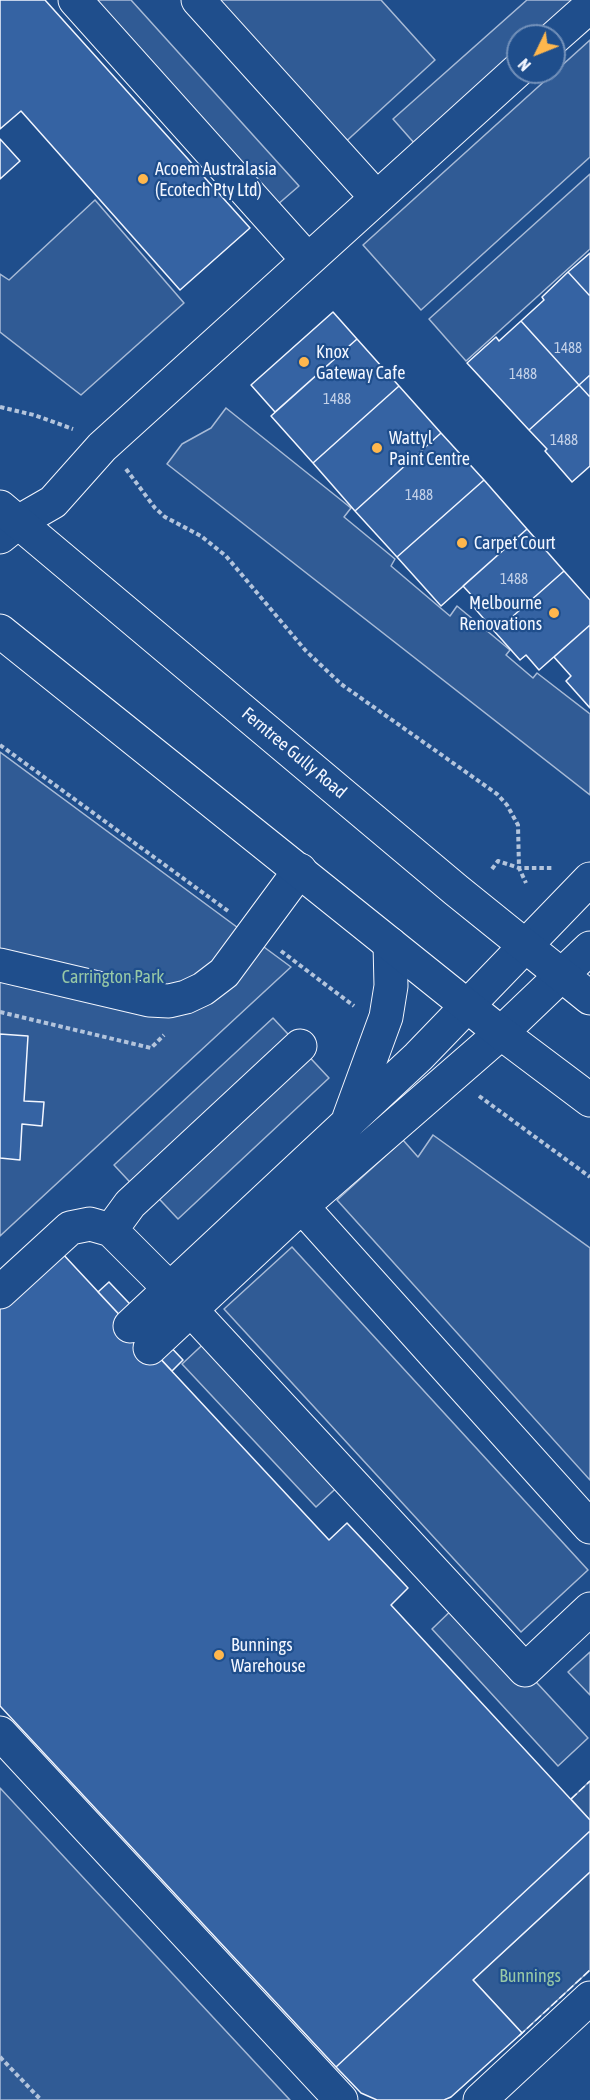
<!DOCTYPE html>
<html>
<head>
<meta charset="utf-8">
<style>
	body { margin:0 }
	#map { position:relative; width:590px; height:2100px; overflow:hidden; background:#1f4e8c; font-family:"Asap Condensed",sans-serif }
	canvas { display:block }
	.north { position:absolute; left:506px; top:24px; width:60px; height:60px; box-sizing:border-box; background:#1f4e8c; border:2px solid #7391ba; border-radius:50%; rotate:227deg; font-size:16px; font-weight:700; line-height:24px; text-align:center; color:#f2f6ff }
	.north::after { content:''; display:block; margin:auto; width:21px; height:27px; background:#ffb74d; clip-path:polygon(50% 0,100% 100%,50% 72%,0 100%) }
</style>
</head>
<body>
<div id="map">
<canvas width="590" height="2100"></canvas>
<div class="north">N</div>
</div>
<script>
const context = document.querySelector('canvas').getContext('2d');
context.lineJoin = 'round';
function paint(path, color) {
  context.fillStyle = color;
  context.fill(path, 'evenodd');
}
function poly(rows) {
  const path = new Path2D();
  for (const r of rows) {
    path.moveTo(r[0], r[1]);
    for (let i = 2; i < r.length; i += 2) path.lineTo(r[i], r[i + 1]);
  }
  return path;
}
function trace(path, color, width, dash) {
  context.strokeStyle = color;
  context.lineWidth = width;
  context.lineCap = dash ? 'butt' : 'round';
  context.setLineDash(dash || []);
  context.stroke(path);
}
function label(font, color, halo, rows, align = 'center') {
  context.font = font + ' "Asap Condensed",sans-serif';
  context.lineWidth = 4.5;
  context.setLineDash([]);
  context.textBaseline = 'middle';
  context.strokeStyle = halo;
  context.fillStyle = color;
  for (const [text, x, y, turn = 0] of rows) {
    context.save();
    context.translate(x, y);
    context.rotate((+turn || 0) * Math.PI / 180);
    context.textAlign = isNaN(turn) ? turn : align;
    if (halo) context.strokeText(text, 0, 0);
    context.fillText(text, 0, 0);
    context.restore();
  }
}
const built = poly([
	[65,0,131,0,299,186,262,218,65,0],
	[186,0,381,0,435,60,329,157,186,0],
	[527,0,590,0,554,36,518,36,518,72,430,161,393,119,527,0],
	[590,40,590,157,421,310,363,245,590,40],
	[590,174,590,249,466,361,429,319,590,174],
	[95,200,184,303,81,395,0,332,0,274,9,280,95,200],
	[226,408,351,508,344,517,395,559,391,566,450,616,457,606,510,650,506,655,533,678,537,673,590,714,590,795,167,464,182,444,211,428,226,408],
	[0,752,291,967,0,1236,0,752],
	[273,1018,329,1078,178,1219,148,1187,141,1194,114,1165,273,1018],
	[433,1135,590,1248,590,1480,337,1200,403,1140,418,1157,433,1135],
	[292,1247,588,1570,521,1632,224,1309,292,1247],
	[213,1335,347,1478,316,1507,182,1364,213,1335],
	[461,1601,588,1738,558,1766,432,1629,461,1601],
	[590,1652,590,1695,568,1672,590,1652],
	[590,1781,590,1820,571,1799,590,1781],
	[0,1788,290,2100,0,2100,0,1788],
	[590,1872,590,1970,522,2033,473,1980,590,1872]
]);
const building = poly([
	[0,0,45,0,250,228,180,290,21,111,0,129,0,0],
	[0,139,20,161,0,179,0,139],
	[590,253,590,296,568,272,590,253],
	[568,272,590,296,590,375,579,385,521,321,544,300,542,297,568,272],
	[333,312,357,339,275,412,251,385,333,312],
	[521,321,579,385,529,430,467,363,496,337,499,341,521,321],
	[357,339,399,386,313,463,271,416,357,339],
	[590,375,590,397,579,385,590,375],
	[579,385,590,397,590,466,572,482,545,451,547,449,529,430,579,385],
	[399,386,441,433,355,511,313,463,399,386],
	[441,433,484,480,397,557,355,511,441,433],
	[484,480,527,529,441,606,397,557,484,480],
	[527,529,564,571,495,632,472,605,476,600,463,586,527,529],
	[564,571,590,600,590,625,539,670,526,655,520,660,495,632,564,571],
	[590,625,590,708,566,681,571,676,554,657,590,625],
	[0,1034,28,1036,24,1101,44,1102,42,1126,22,1124,20,1160,0,1158,0,1034],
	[61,1252,329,1540,347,1523,408,1588,391,1605,590,1820,590,1831,336,2067,0,1706,0,1309,61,1252],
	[109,1282,183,1360,172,1371,98,1292,109,1282],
	[590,1831,590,1872,473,1980,522,2033,451,2097,444,2100,377,2100,361,2093,336,2067,590,1831]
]);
const path = poly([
	[0,407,34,415,73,429],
	[126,469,155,508,165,517,201,536,226,556,306,651,341,684,497,794,507,805,518,825,519,868,526,883],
	[0,745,228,911],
	[492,869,498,861,519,868,554,868],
	[281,951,354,1006],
	[0,1012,151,1048,164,1035],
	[479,1096,590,1177],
	[0,2057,41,2100]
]);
const minor = poly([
	[75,0,307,259],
	[198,0,376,197],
	[554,38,590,6],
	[0,537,20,521,53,502,102,447,518,70],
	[0,965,149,1000,169,1001,186,997,203,989,224,973,300,870],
	[349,1118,386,1017,391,986,390,944],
	[288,1191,590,1527],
	[111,1230,130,1204,300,1046],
	[0,1292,70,1228,90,1224,111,1230,191,1310,525,1670,590,1609],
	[130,1326,418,1057,590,879],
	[150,1348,301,1207,501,1033,590,948],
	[0,1733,341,2100],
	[480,2100,590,1998]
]);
const major = poly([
	[0,507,456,890,590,998],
	[0,631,501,1033,590,1100]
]);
const fence = poly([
	[571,1799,590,1781],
	[519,2036,590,1970]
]);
const markers = [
	[143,179,6,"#ffb74d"],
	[304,362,6,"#ffb74d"],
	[377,448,6,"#ffb74d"],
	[462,543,6,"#ffb74d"],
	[554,613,6,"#ffb74d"],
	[219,1655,6,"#ffb74d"]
];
const numberNames = [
	["1488",568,348],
	["1488",523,374],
	["1488",337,399],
	["1488",564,440],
	["1488",419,495],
	["1488",514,579]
];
const poiNames = [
	["Acoem Australasia",155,169],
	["(Ecotech Pty Ltd)",155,190],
	["Knox",316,352],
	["Gateway Cafe",316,373],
	["Wattyl",389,438],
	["Paint Centre",389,459],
	["Carpet Court",474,543],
	["Melbourne",542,603,"right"],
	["Renovations",542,624,"right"],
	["Bunnings",231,1645],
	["Warehouse",231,1666]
];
const streetNames = [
	["Ferntree Gully Road",294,753,40]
];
const parkNames = [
	["Carrington Park",113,977],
	["Bunnings",530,1976]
];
paint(built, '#305b95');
trace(built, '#a8bbd7', 1.5);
paint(building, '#3563a3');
trace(building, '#f2f6ff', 1.5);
trace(minor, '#f2f6ff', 35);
trace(major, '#f2f6ff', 35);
trace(path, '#b3c4dc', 4, [4.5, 3]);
trace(minor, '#1f4e8c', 33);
trace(major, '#1f4e8c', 33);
trace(fence, '#f2f6ff', 1.5, [8, 3]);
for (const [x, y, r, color] of markers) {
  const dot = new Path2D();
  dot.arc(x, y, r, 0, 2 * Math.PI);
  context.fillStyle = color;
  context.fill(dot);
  trace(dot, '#1f4e8c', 2);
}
label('15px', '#c3d1e8', null, numberNames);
label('18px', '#f2f6ff', '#1f4e8c', poiNames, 'left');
label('18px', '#f2f6ff', '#1f4e8c', streetNames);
label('18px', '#97c8a6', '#1f4e8c', parkNames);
</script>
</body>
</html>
